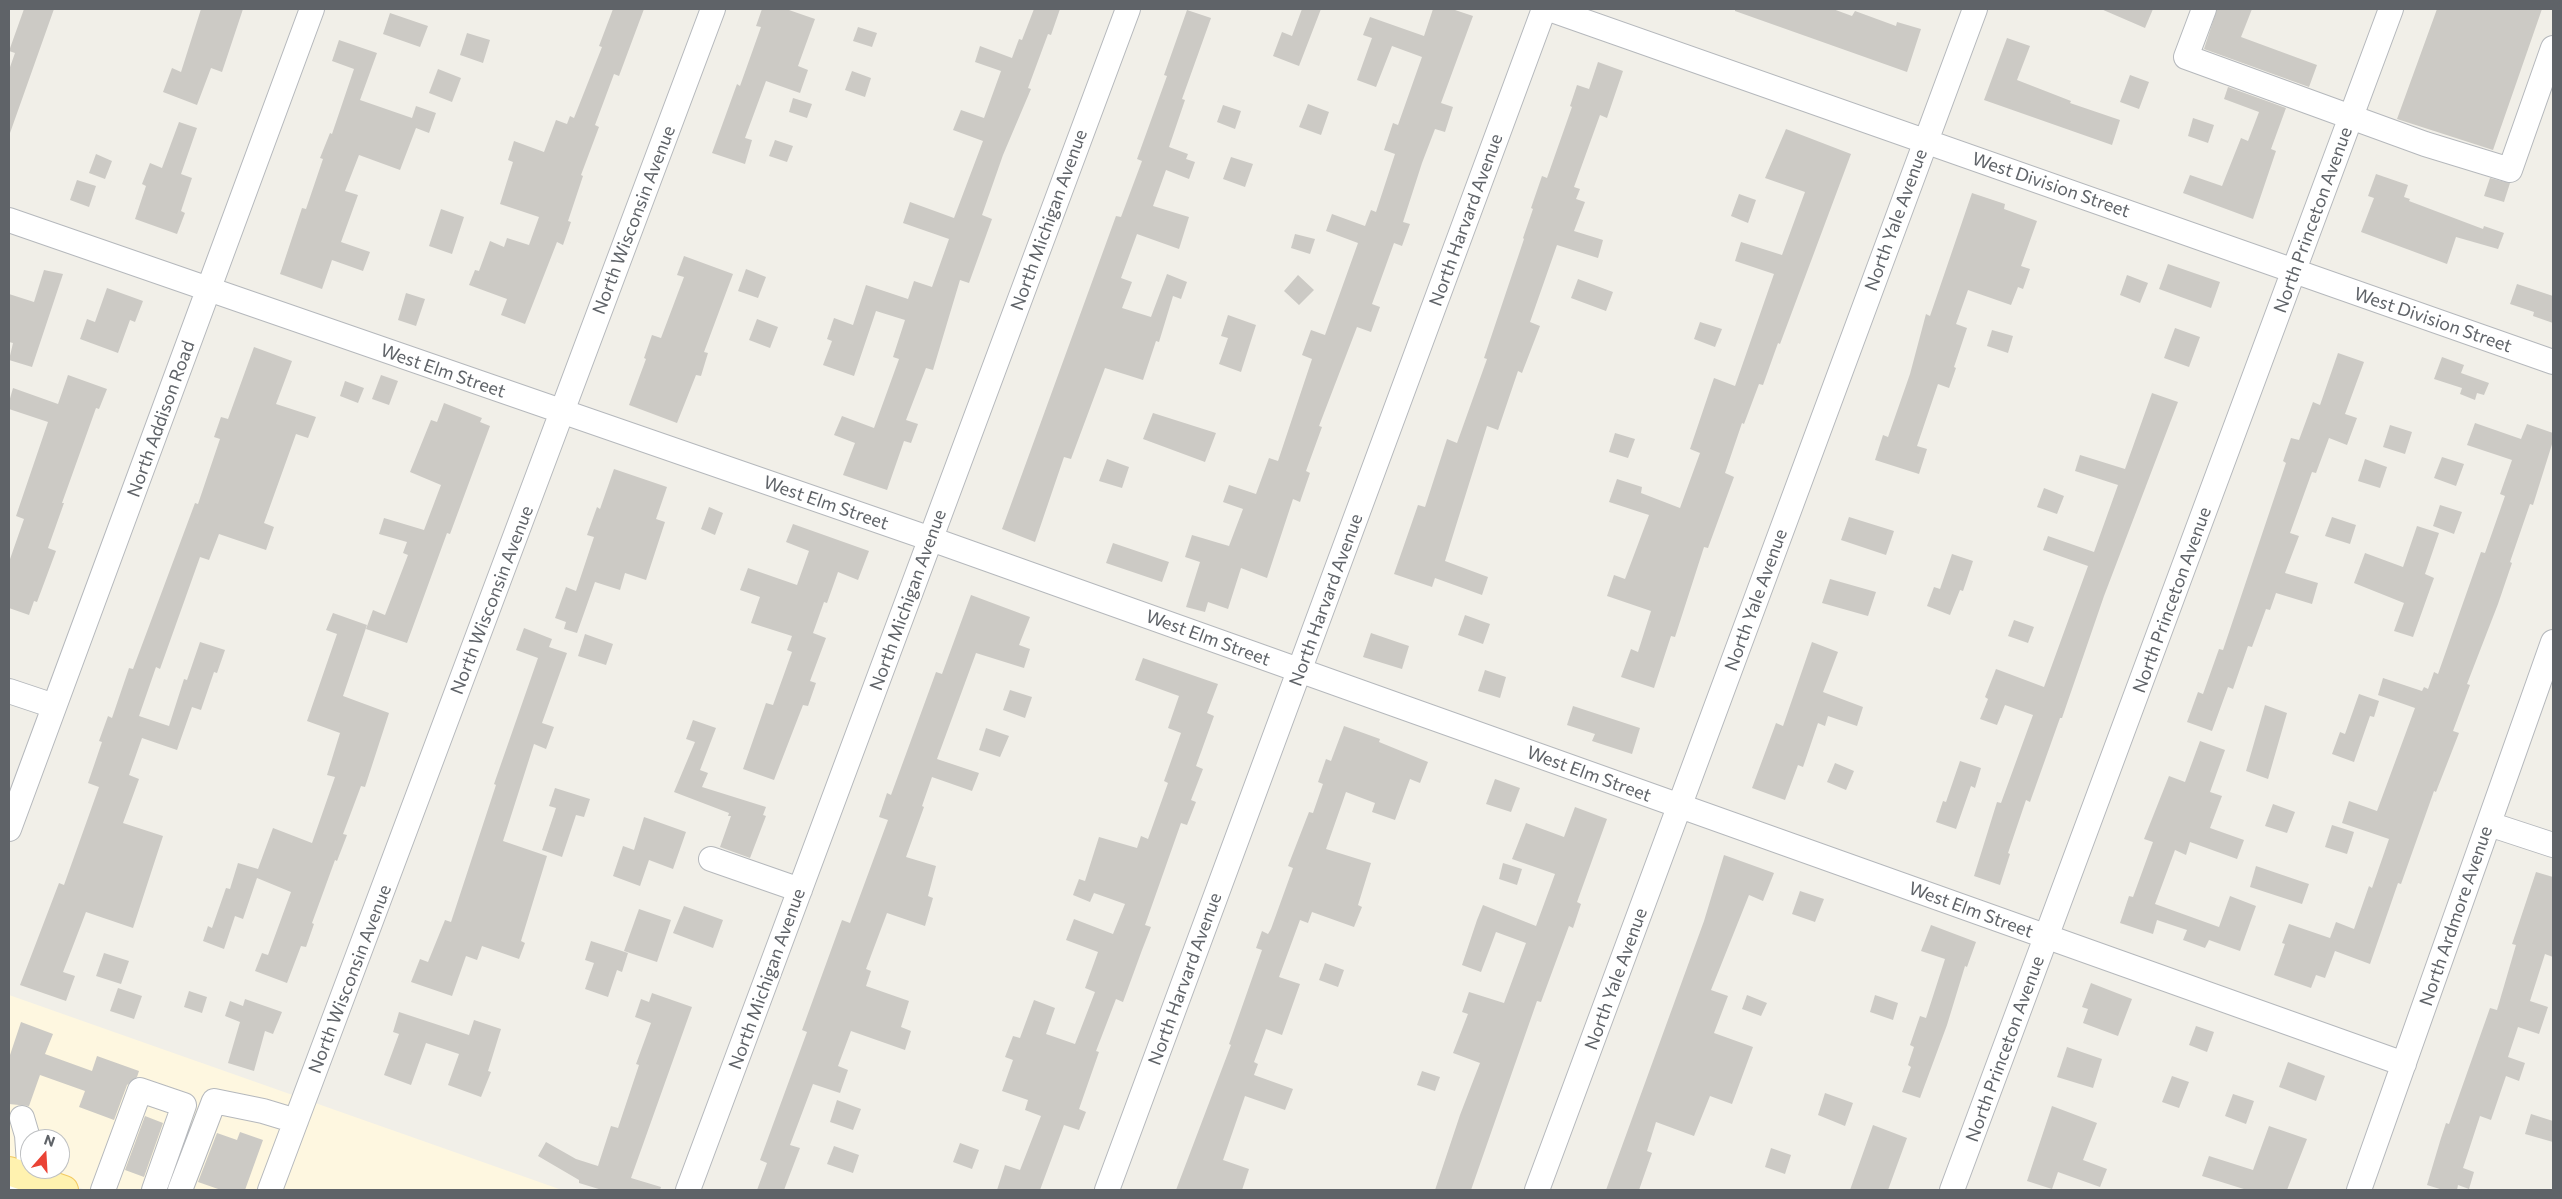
<!DOCTYPE html>
<html>
<head>
<meta charset="utf-8">
<style>
	body { margin:0 }
	#map { position:relative; width:2562px; height:1199px; overflow:hidden; background:#f1efe8; font-family:Commissioner,sans-serif }
	canvas { display:block }
	.frame { position:absolute; inset:0; border:10px solid #5f6368; pointer-events:none }
	.north { position:absolute; left:20px; top:1129px; width:50px; height:50px; box-sizing:border-box; background:#fff; border:1px solid #bfc1c3; border-radius:50%; rotate:19deg; font-size:14px; font-weight:700; line-height:20px; text-align:center; color:#5f6368 }
	.north::after { content:''; display:block; margin:auto; width:18px; height:22px; background:#ea4335; clip-path:polygon(50% 0,100% 100%,50% 72%,0 100%) }
</style>
</head>
<body>
<div id="map">
<canvas width="2562" height="1199"></canvas>
<div class="frame"></div>
<div class="north">N</div>
</div>
<script>
const context = document.querySelector('canvas').getContext('2d');
context.lineJoin = 'round';
function paint(path, color) {
  context.fillStyle = color;
  context.fill(path, 'evenodd');
}
function poly(rows) {
  const path = new Path2D();
  for (const r of rows) {
    path.moveTo(r[0], r[1]);
    for (let i = 2; i < r.length; i += 2) path.lineTo(r[i], r[i + 1]);
  }
  return path;
}
function trace(path, color, width, dash) {
  context.strokeStyle = color;
  context.lineWidth = width;
  context.lineCap = dash ? 'butt' : 'round';
  context.setLineDash(dash || []);
  context.stroke(path);
}
function label(font, color, halo, rows, align = 'center') {
  context.font = font + ' Commissioner,sans-serif';
  context.lineWidth = 4;
  context.setLineDash([]);
  context.textBaseline = 'middle';
  context.strokeStyle = halo;
  context.fillStyle = color;
  for (const [text, x, y, turn = 0] of rows) {
    context.save();
    context.translate(x, y);
    context.rotate((+turn || 0) * Math.PI / 180);
    context.textAlign = isNaN(turn) ? turn : align;
    if (halo) context.strokeText(text, 0, 0);
    context.fillText(text, 0, 0);
    context.restore();
  }
}
const commercial = poly([
	[9,995,562,1190,86,1190,9,1163],
	[30,1139,60,1139,60,1169,30,1169]
]);
const building = poly([
	[24,9,54,9,10,133,9,70,15,53,9,51],
	[201,9,243,9,222,72,211,68,197,105,163,92,172,68,181,72],
	[613,9,644,9,619,76,614,74,595,125,599,127,581,175,583,176,568,221,571,222,563,245,557,242,525,324,501,315,507,299,469,285,475,270,479,271,490,241,504,247,507,238,529,245,539,217,500,204,513,162,508,160,514,141,544,152,556,120,567,124,570,116,574,118,602,47,599,46],
	[762,9,786,9,815,19,798,66,808,70,800,93,766,81,745,138,752,140,745,164,712,153,737,84,740,86,761,27,756,26],
	[1034,9,1060,9,1051,35,1048,34,1028,88,1031,89,1003,155,982,215,992,219,969,283,960,280,933,370,926,368,906,420,918,424,911,443,904,441,887,490,843,475,855,443,834,435,842,416,874,428,899,359,893,357,905,320,876,311,854,376,823,365,832,341,827,339,834,318,853,325,866,285,908,299,914,281,932,287,949,239,903,223,910,202,954,218,983,141,953,130,961,110,984,118,1001,71,975,62,980,46,1012,58,1019,39,1022,40],
	[1302,9,1321,9,1299,66,1273,56,1282,32,1292,36],
	[1433,9,1452,9,1473,16,1441,103,1453,107,1445,132,1435,129,1422,163,1403,222,1410,224,1402,246,1394,243,1372,304,1380,307,1371,332,1357,327,1319,426,1322,427,1306,471,1310,473,1300,502,1293,499,1267,578,1241,568,1228,609,1208,602,1205,612,1186,607,1200,562,1185,557,1192,535,1229,546,1243,509,1223,502,1229,485,1256,494,1269,458,1278,461,1312,359,1302,355,1311,330,1325,335,1358,243,1326,231,1332,214,1365,226,1371,210,1376,212,1395,154,1384,150,1393,123,1398,125,1422,57,1392,46,1376,87,1357,80,1372,38,1363,35,1370,17,1424,36],
	[1735,9,1833,9,1852,16,1855,11,1896,26,1897,22,1921,29,1907,72,1735,11],
	[2101,9,2153,9,2145,28],
	[2217,9,2252,9,2241,37,2317,65,2309,87,2204,49],
	[2437,9,2542,9,2493,150,2397,119],
	[1187,10,1211,18,1182,99,1185,100,1169,147,1188,154,1186,159,1195,162,1189,179,1166,170,1153,206,1189,217,1179,249,1137,234,1121,278,1132,282,1122,308,1151,317,1167,274,1187,282,1181,299,1173,296,1159,342,1156,341,1143,380,1105,368,1071,459,1064,457,1035,542,1002,529,1116,216,1121,217,1142,161,1137,159,1167,76,1164,75],
	[390,13,428,26,420,47,383,34],
	[858,27,877,33,872,47,853,41],
	[467,33,490,40,483,63,460,55],
	[2007,38,2030,46,2017,80,2071,101,2070,103,2120,120,2112,145,1984,100],
	[339,40,377,53,360,100,412,118,416,106,436,113,429,133,416,128,400,170,359,155,345,191,358,195,341,242,370,252,363,271,332,260,322,289,280,274,302,208,306,209,323,159,320,158,330,133,332,134,354,69,332,61],
	[1598,62,1623,71,1607,118,1600,115,1574,187,1580,189,1576,199,1585,202,1574,231,1603,240,1598,258,1557,245,1530,322,1540,326,1522,373,1518,371,1498,430,1487,426,1445,561,1488,577,1482,595,1435,578,1432,587,1394,574,1418,505,1425,507,1447,439,1457,443,1487,359,1484,358,1524,239,1523,238,1533,209,1531,208,1542,176,1547,178,1572,107,1570,106,1577,85,1589,89],
	[438,69,461,78,452,102,429,93],
	[852,71,871,78,865,97,845,90],
	[2130,75,2149,82,2139,109,2120,102],
	[2228,87,2286,108,2271,149,2276,151,2253,219,2183,193,2190,175,2222,186,2241,138,2248,141,2259,112,2224,99],
	[793,98,812,104,807,118,789,112],
	[1308,104,1329,112,1321,135,1299,127],
	[1223,105,1241,111,1235,129,1217,122],
	[2193,118,2214,125,2208,143,2188,136],
	[179,122,197,128,181,174,192,178,181,211,185,213,177,234,135,219,146,186,142,184,150,163,162,168],
	[1786,129,1851,154,1780,344,1778,343,1763,385,1759,384,1744,424,1742,423,1725,473,1734,477,1708,548,1704,547,1675,637,1671,636,1654,688,1621,677,1631,649,1638,652,1651,611,1607,596,1614,575,1625,579,1649,515,1609,502,1617,479,1642,487,1641,493,1680,508,1700,453,1690,449,1714,378,1735,386,1774,274,1735,261,1741,242,1782,255,1805,192,1765,178],
	[775,140,793,146,787,162,769,156],
	[96,154,112,161,105,179,89,173],
	[1231,157,1253,164,1245,187,1223,179],
	[2376,174,2408,185,2404,197,2410,199,2409,201,2483,229,2484,226,2504,233,2498,249,2456,237,2447,264,2361,232,2374,198,2368,196],
	[2490,178,2510,183,2504,202,2484,196],
	[77,180,96,186,89,207,70,200],
	[1972,193,2005,204,2004,209,2037,221,2021,266,2030,269,2023,289,2018,287,2011,305,1968,290,1956,324,1967,328,1954,367,1956,368,1949,388,1938,384,1917,446,1927,449,1919,474,1875,460,1883,435,1888,437,1910,374,1926,314,1930,316],
	[1739,194,1756,200,1748,223,1731,216],
	[441,209,464,217,452,254,429,246],
	[1295,234,1315,239,1310,254,1291,248],
	[684,256,733,274,704,352,708,353,701,376,696,375,677,423,629,405,646,359,644,358,652,335,661,338,684,277,677,275],
	[2168,264,2220,282,2211,308,2159,289],
	[746,269,766,277,758,298,738,291],
	[44,270,63,274,32,367,9,360,13,343,9,342,9,294,34,302],
	[1298,275,1314,290,1299,305,1284,291],
	[2127,275,2148,283,2140,303,2120,295],
	[1578,279,1613,292,1606,311,1571,298],
	[2517,284,2553,296,2553,323,2533,316,2534,312,2510,304],
	[107,288,143,301,135,322,130,320,118,353,80,339,87,319,95,322],
	[406,293,425,299,416,326,398,320],
	[1228,315,1256,325,1241,372,1219,364,1228,338,1221,336],
	[757,319,778,327,770,348,749,340],
	[1700,322,1722,329,1715,347,1694,339],
	[2175,328,2200,337,2189,367,2164,358],
	[1992,330,2013,336,2008,353,1987,346],
	[254,347,292,361,276,404,316,417,308,438,296,434,264,523,274,527,266,550,219,534,209,560,200,557,160,669,156,667,139,716,169,726,184,679,187,680,200,642,225,650,217,673,214,672,201,710,192,707,177,750,142,738,129,775,139,779,123,823,163,836,133,928,86,912,63,972,75,976,66,1001,20,985,59,883,64,885,99,787,88,783,102,742,99,741,108,716,112,718,129,668,133,669,195,503,198,504,220,439,214,437,221,417,228,419],
	[2338,353,2364,362,2345,414,2357,418,2347,445,2329,438,2316,473,2312,472,2290,533,2299,536,2285,573,2318,583,2312,604,2276,593,2270,610,2266,609,2252,647,2248,646,2233,689,2228,687,2212,731,2187,722,2198,692,2203,694,2219,649,2223,650,2286,463,2283,461,2291,438,2299,440,2313,402,2320,405],
	[2442,357,2464,365,2461,373,2489,383,2484,395,2477,393,2475,400,2460,394,2462,388,2434,379],
	[68,375,107,389,99,409,96,408,62,503,64,503,48,548,56,551,37,602,34,601,29,615,9,608,9,562,24,519,16,516,48,422,9,409,9,402,13,388,58,404],
	[381,375,398,381,389,405,372,399],
	[345,381,364,388,358,403,340,396],
	[2152,393,2178,402,2104,596,2062,718,2060,718,2030,802,2026,800,2008,853,2010,854,2000,885,1974,876,1997,802,2001,803,2033,715,2005,705,1997,725,1980,719,1988,699,1985,697,1996,669,2044,687,2088,566,2043,550,2048,536,2094,552,2118,485,2075,471,2080,455,2125,469],
	[444,403,482,418,480,422,490,426,450,534,447,533,407,643,366,629,373,610,385,615,408,555,403,553,407,542,379,534,384,518,424,530,441,485,410,472,431,420,437,422],
	[1153,413,1216,433,1205,462,1143,439],
	[2475,423,2521,439,2527,424,2553,433,2553,441,2533,505,2530,504,2510,562,2512,563,2498,604,2467,684,2470,685,2453,731,2459,733,2436,792,2434,791,2401,884,2398,883,2370,964,2335,951,2325,978,2316,975,2311,988,2274,975,2285,944,2282,943,2289,924,2330,938,2336,922,2354,929,2369,886,2372,888,2389,839,2342,823,2349,801,2377,811,2415,708,2378,695,2383,678,2422,691,2424,687,2428,689,2434,672,2438,674,2481,552,2485,553,2505,496,2500,494,2512,460,2467,445],
	[2390,425,2412,432,2405,454,2383,447],
	[1615,433,1635,439,1628,458,1609,452],
	[2442,457,2464,464,2456,486,2434,478],
	[1107,459,1129,467,1122,488,1099,481],
	[2365,459,2387,467,2380,488,2358,481],
	[614,469,667,487,656,519,665,522,646,580,625,573,620,590,595,582,577,633,564,629,566,622,555,618,566,587,576,591,594,537,587,535,597,507,600,509],
	[2044,488,2064,496,2057,514,2037,507],
	[2440,505,2462,512,2454,534,2433,526],
	[709,507,723,513,715,535,701,529],
	[1849,517,1894,531,1886,555,1841,540],
	[2332,517,2356,525,2350,544,2325,536],
	[793,524,869,551,858,580,838,572,827,603,824,602,813,633,826,638,810,681,816,683,808,706,803,705,774,780,743,769,766,703,773,705,792,652,787,650,792,636,751,623,760,597,740,590,748,568,797,585,809,551,786,542],
	[2417,526,2439,533,2425,574,2434,578,2413,637,2394,631,2404,603,2354,583,2365,553,2403,567],
	[1113,543,1169,562,1162,582,1106,563],
	[1952,554,1973,561,1963,591,1960,590,1950,615,1927,606,1934,587,1940,589],
	[1830,579,1876,592,1868,616,1822,603],
	[971,595,1030,617,1019,645,1030,649,1024,668,976,653,937,759,979,773,972,791,932,777,922,806,924,807,906,857,936,866,928,896,933,898,925,926,887,913,866,969,871,971,866,986,909,1001,901,1027,911,1031,905,1050,851,1031,838,1066,848,1070,840,1093,813,1084,790,1145,800,1148,784,1190,757,1190,767,1163,760,1160,807,1032,802,1030,842,920,850,923,888,820,879,817,887,793,891,795,936,672,942,674],
	[333,613,367,625,343,696,389,713,365,787,361,786,343,834,347,835,337,861,335,860,312,923,314,924,306,947,301,946,287,983,255,971,262,953,268,955,291,892,257,878,243,919,235,916,224,949,203,941,208,926,212,928,226,888,230,889,238,863,258,869,273,828,312,843,335,777,327,775,340,733,307,721,337,634,326,630],
	[1465,615,1490,624,1483,644,1458,635],
	[2014,620,2034,627,2028,643,2008,636],
	[524,628,552,639,549,647,567,653,542,723,554,727,546,749,534,744,503,841,547,856,521,941,525,943,519,959,482,946,477,960,466,956,452,996,411,982,420,959,428,962,445,920,451,922,496,785,494,784,538,658,516,650],
	[1371,633,1409,646,1402,669,1363,657],
	[585,634,613,644,606,665,578,656],
	[1812,642,1838,652,1823,692,1863,707,1857,726,1828,716,1825,726,1818,723,1803,767,1798,765,1785,800,1752,788,1776,723,1783,726],
	[1143,658,1218,684,1207,713,1214,716,1196,766,1203,769,1191,800,1196,802,1187,825,1181,823,1145,925,1151,927,1142,950,1123,1002,1116,999,1096,1051,1099,1052,1079,1109,1086,1112,1079,1130,1064,1125,1040,1190,997,1190,1005,1165,1020,1170,1041,1116,1025,1110,1028,1100,1002,1091,1013,1060,1005,1057,1013,1036,1020,1038,1034,1000,1055,1008,1046,1034,1075,1044,1095,992,1085,988,1098,952,1066,940,1074,919,1113,934,1125,904,1094,893,1090,902,1073,895,1079,879,1085,881,1099,837,1137,848,1141,836,1148,839,1168,783,1164,781,1181,733,1168,728,1179,696,1135,680],
	[1485,670,1506,677,1500,698,1478,691],
	[1010,690,1032,697,1025,718,1003,710],
	[2359,694,2379,701,2374,717,2370,716,2354,762,2332,754,2340,732,2345,734],
	[2265,705,2287,713,2268,779,2246,771],
	[1573,706,1640,728,1632,754,1592,741,1595,734,1567,725],
	[693,720,716,728,700,770,708,773,702,787,766,807,763,815,766,816,750,858,720,847,731,816,728,816,729,813,674,792,695,742,686,739],
	[1344,726,1380,739,1379,742,1428,762,1420,783,1410,779,1395,820,1372,812,1375,803,1346,792,1326,849,1371,863,1358,905,1362,907,1354,927,1312,912,1308,923,1300,920,1279,977,1300,984,1282,1035,1266,1029,1254,1062,1258,1064,1254,1075,1293,1089,1285,1110,1245,1096,1223,1160,1249,1169,1242,1190,1176,1190,1231,1045,1229,1044,1262,950,1256,948,1262,931,1268,934,1271,929,1293,868,1288,866,1309,812,1313,813,1323,784,1318,782,1326,759,1331,761],
	[986,728,1009,736,1000,757,979,750],
	[2200,741,2225,750,2210,792,2222,796,2210,828,2244,840,2237,859,2190,842,2186,855,2175,850,2155,904,2219,927,2230,896,2256,906,2240,951,2209,940,2205,948,2183,940,2187,930,2157,920,2153,934,2120,923,2129,896,2133,897,2153,842,2144,839,2169,776,2185,782],
	[1960,761,1981,768,1975,788,1971,786,1956,829,1936,822,1943,801,1946,802],
	[1835,763,1854,771,1846,790,1827,782],
	[1495,779,1520,788,1511,812,1486,804],
	[555,788,590,799,584,817,576,815,562,857,542,850,556,808,549,806],
	[2273,804,2295,812,2287,833,2265,826],
	[1575,807,1607,819,1577,902,1581,904,1573,928,1569,926,1541,1002,1537,1001,1471,1190,1435,1190,1460,1115,1480,1063,1453,1053,1468,1014,1462,1012,1469,992,1504,1003,1526,943,1496,932,1481,972,1462,965,1477,920,1483,905,1536,926,1555,874,1512,859,1526,823,1564,837],
	[644,817,686,832,673,869,649,860,640,886,613,876,623,846,634,850],
	[2332,825,2354,832,2347,854,2325,847],
	[1724,855,1774,873,1763,901,1749,895,1711,990,1728,996,1714,1033,1753,1047,1732,1104,1710,1096,1694,1136,1656,1122,1647,1151,1652,1153,1639,1190,1606,1190,1704,921],
	[1503,863,1522,869,1517,885,1499,879],
	[2256,866,2309,884,2302,904,2250,887],
	[2536,872,2553,877,2553,957,2545,954,2530,1001,2548,1007,2539,1034,2518,1027,2508,1057,2525,1063,2519,1081,2506,1076,2491,1120,2480,1116,2463,1168,2474,1172,2469,1189,2458,1185,2457,1190,2443,1190,2427,1185,2441,1138,2446,1123,2449,1124,2490,1008,2497,1010,2516,945,2512,944],
	[1800,891,1824,899,1815,922,1792,914],
	[684,906,723,920,713,948,673,933],
	[639,909,671,920,657,962,624,951],
	[1931,925,1976,942,1967,967,1965,966,1947,1025,1920,1098,1902,1092,1911,1067,1908,1065,1914,1047,1910,1045,1920,1016,1926,1018,1945,959,1921,951],
	[591,941,628,953,622,972,617,970,608,997,585,989,594,963,585,960],
	[104,953,129,961,121,984,96,976],
	[1325,963,1344,970,1338,987,1319,980],
	[2091,983,2132,999,2118,1036,2083,1023,2088,1009,2082,1007],
	[118,988,142,996,134,1019,110,1011],
	[189,991,207,997,202,1013,184,1007],
	[652,993,692,1007,631,1178,661,1187,660,1190,602,1190,579,1183,579,1180,538,1156,546,1142,576,1159,598,1166,611,1126,618,1128,639,1065,636,1064,651,1023,635,1017,641,999,649,1002],
	[1747,995,1767,1003,1761,1016,1742,1009],
	[1875,995,1898,1003,1893,1020,1870,1012],
	[245,999,282,1012,273,1034,265,1031,254,1071,228,1063,240,1022,225,1016,230,1001,243,1006],
	[399,1012,469,1035,474,1020,501,1029,488,1071,491,1072,481,1097,448,1085,459,1054,426,1043,411,1085,384,1075,399,1034,393,1032],
	[21,1022,53,1034,45,1054,92,1071,97,1056,139,1071,137,1077,127,1085,114,1120,79,1107,85,1091,40,1075,29,1106,9,1104,9,1058],
	[2196,1026,2214,1032,2207,1052,2189,1045],
	[2067,1047,2102,1059,2093,1088,2057,1077],
	[2288,1062,2325,1076,2316,1101,2279,1087],
	[1422,1071,1440,1077,1435,1091,1417,1085],
	[2172,1076,2189,1082,2179,1108,2162,1102],
	[1825,1093,1853,1103,1845,1126,1818,1115],
	[2233,1094,2254,1101,2246,1124,2225,1116],
	[837,1100,861,1109,853,1130,830,1122],
	[2052,1106,2097,1123,2083,1160,2107,1169,2100,1187,2058,1172,2052,1189,2027,1181],
	[2531,1114,2553,1121,2553,1142,2525,1134],
	[145,1116,163,1123,144,1177,125,1170],
	[1873,1125,1907,1138,1888,1190,1850,1190],
	[2269,1126,2307,1139,2287,1190,2247,1190,2202,1176,2209,1156,2253,1170],
	[240,1132,263,1140,245,1190,221,1190,198,1182,217,1133,237,1140],
	[960,1143,979,1150,972,1169,953,1162],
	[834,1146,859,1155,853,1173,827,1164],
	[1771,1148,1791,1155,1785,1174,1765,1167]
]);
const minor = poly([
	[1549,9,2553,362],
	[2204,9,2186,57,2425,144,2510,170,2553,48],
	[9,220,931,539,2404,1064],
	[9,691,54,706],
	[2489,824,2553,845],
	[9,829,312,9],
	[711,859,800,890],
	[22,1118,27,1135,30,1178],
	[11,1190,17,1174],
	[103,1190,140,1090,184,1105,154,1190],
	[180,1190,214,1101,263,1111,296,1121],
	[270,1190,713,9],
	[688,1190,1128,9],
	[1107,1190,1544,9],
	[1537,1190,1975,9],
	[1952,1190,2391,9],
	[2359,1190,2553,642]
]);
const major = poly([
	[9,1171,64,1190]
]);
const streetNames = [
	["West Division Street",2051,185,19],
	["North Wisconsin Avenue",634,220,-69],
	["North Michigan Avenue",1049,220,-70],
	["North Harvard Avenue",1466,220,-70],
	["North Yale Avenue",1896,220,-70],
	["North Princeton Avenue",2313,220,-70],
	["West Division Street",2433,320,19],
	["West Elm Street",443,371,19],
	["North Addison Road",161,419,-70],
	["West Elm Street",826,503,19],
	["North Wisconsin Avenue",492,600,-69],
	["North Michigan Avenue",908,600,-70],
	["North Harvard Avenue",1326,600,-70],
	["North Yale Avenue",1756,600,-70],
	["North Princeton Avenue",2172,600,-70],
	["West Elm Street",1208,638,20],
	["West Elm Street",1589,774,20],
	["West Elm Street",1971,910,20],
	["North Ardmore Avenue",2456,916,-71],
	["North Wisconsin Avenue",350,979,-69],
	["North Michigan Avenue",767,979,-70],
	["North Harvard Avenue",1185,979,-70],
	["North Yale Avenue",1616,979,-70],
	["North Princeton Avenue",2005,1049,-70]
];
paint(commercial, '#fef7e0');
paint(building, '#cccac5');
trace(minor, '#b5b8bc', 26);
trace(major, '#f2c960', 30);
trace(minor, '#fff', 24);
trace(major, '#fff2af', 28);
label('18px', '#5f6368', '#fff', streetNames);
</script>
</body>
</html>
